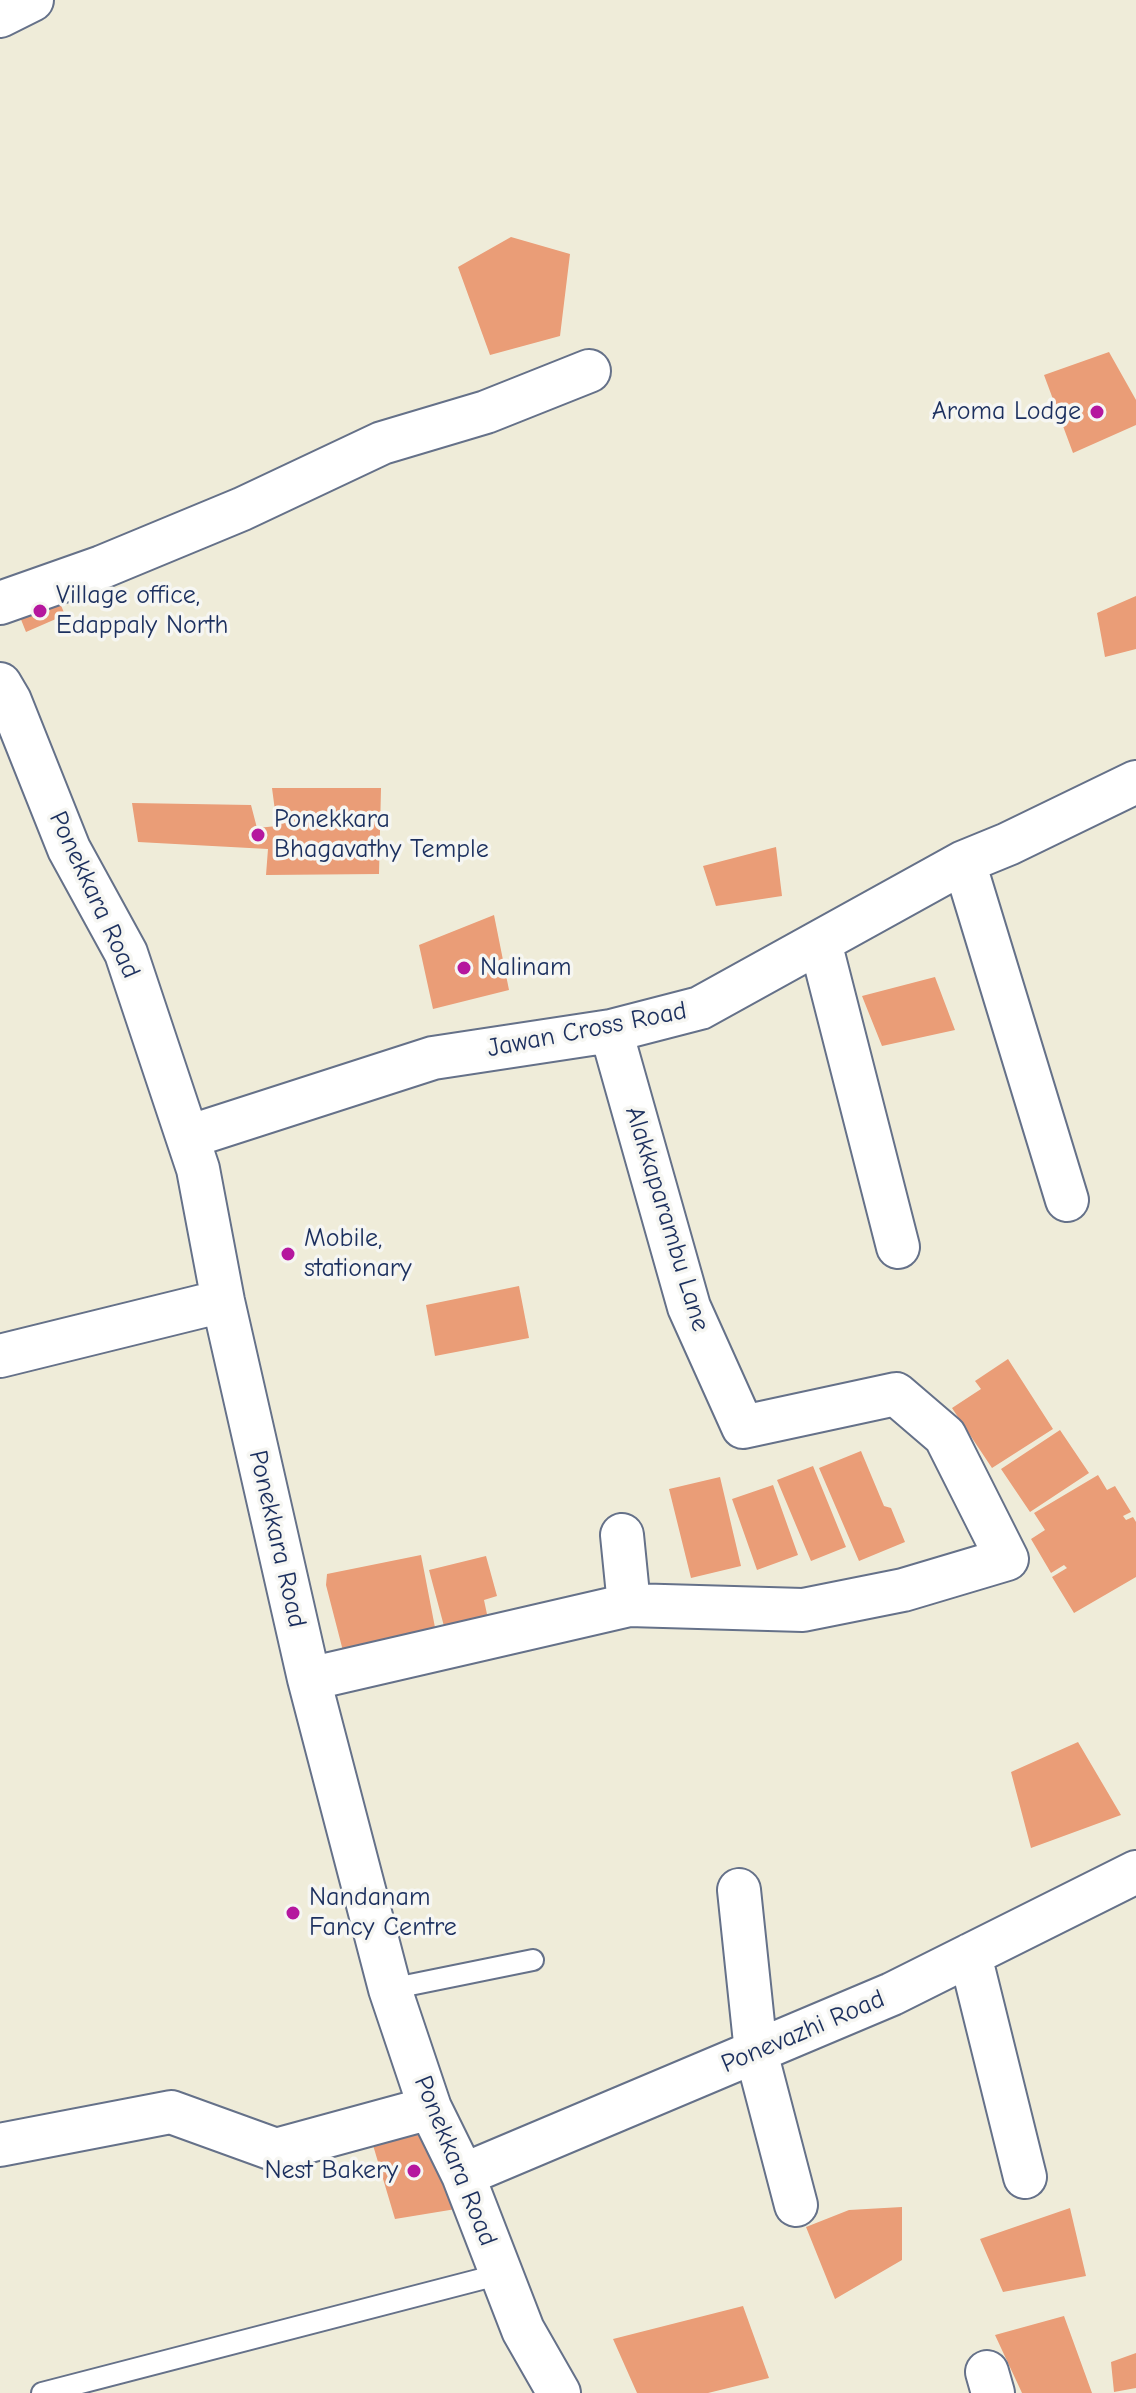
<!DOCTYPE html>
<html>
<head>
<meta charset="utf-8">
<style>
	body { margin:0 }
	canvas { display:block; background:#efecd9 }
</style>
</head>
<body>
<canvas width="1136" height="2393"></canvas>
<script>
const context = document.querySelector('canvas').getContext('2d');
context.lineJoin = 'round';
function paint(path, color) {
  context.fillStyle = color;
  context.fill(path, 'evenodd');
}
function poly(rows) {
  const path = new Path2D();
  for (const r of rows) {
    path.moveTo(r[0], r[1]);
    for (let i = 2; i < r.length; i += 2) path.lineTo(r[i], r[i + 1]);
  }
  return path;
}
function trace(path, color, width, dash) {
  context.strokeStyle = color;
  context.lineWidth = width;
  context.lineCap = dash ? 'butt' : 'round';
  context.setLineDash(dash || []);
  context.stroke(path);
}
function label(font, color, halo, rows, align = 'center') {
  context.font = font + ' "Comic Neue",sans-serif';
  context.lineWidth = 7;
  context.setLineDash([]);
  context.textBaseline = 'middle';
  context.strokeStyle = halo;
  context.fillStyle = color;
  for (const [text, x, y, turn = 0] of rows) {
    context.save();
    context.translate(x, y);
    context.rotate((+turn || 0) * Math.PI / 180);
    context.textAlign = isNaN(turn) ? turn : align;
    if (halo) context.strokeText(text, 0, 0);
    context.fillText(text, 0, 0);
    context.restore();
  }
}
const building = poly([
	[511,237,570,254,560,336,490,355,458,267],
	[1109,352,1136,400,1136,425,1073,453,1044,375],
	[55,591,65,615,26,632,16,607],
	[1136,596,1136,649,1105,657,1097,613],
	[272,788,381,788,379,874,266,875,268,849,138,842,132,803,251,805,257,828,277,826],
	[776,847,782,896,716,906,703,866],
	[494,915,509,990,433,1009,419,945],
	[935,977,955,1030,882,1046,862,996],
	[519,1286,529,1338,435,1356,426,1305],
	[1008,1359,1053,1429,992,1468,952,1408,981,1389,975,1381],
	[1060,1430,1089,1473,1030,1512,1001,1469],
	[861,1451,884,1506,891,1508,905,1542,859,1561,819,1468],
	[813,1466,846,1547,811,1561,777,1480],
	[1098,1475,1107,1490,1115,1486,1131,1512,1123,1516,1126,1520,1133,1517,1136,1522,1136,1577,1074,1613,1052,1577,1067,1568,1064,1565,1051,1573,1031,1539,1045,1530,1034,1513],
	[720,1477,741,1566,691,1578,669,1489],
	[773,1485,798,1555,757,1570,732,1499],
	[421,1555,438,1643,343,1651,326,1585,327,1574],
	[486,1556,497,1596,484,1600,488,1619,445,1630,429,1570],
	[1078,1742,1121,1815,1031,1848,1011,1772],
	[426,2116,462,2208,395,2219,370,2135],
	[902,2207,902,2260,835,2299,806,2227,849,2210],
	[1070,2208,1086,2276,1003,2292,980,2239],
	[743,2306,769,2378,708,2393,637,2393,613,2339],
	[1064,2316,1092,2393,1022,2393,995,2335],
	[1136,2353,1136,2388,1114,2392,1111,2362]
]);
const service = poly([
	[390,1989,533,1960],
	[42,2393,501,2274]
]);
const minor = poly([
	[0,16,32,0],
	[0,603,102,567,242,509,382,443,486,412,589,371],
	[0,684,10,701,69,849,126,953,198,1169,223,1301,309,1679,390,1989,430,2108,463,2175,523,2330,559,2393],
	[964,862,1067,1200],
	[820,942,898,1247],
	[611,1031,689,1307,743,1427,896,1394,945,1436,1007,1559,903,1590,803,1610,629,1605],
	[188,1137,433,1058,611,1031,700,1008,964,862,1008,844,1136,782],
	[0,1356,223,1301],
	[309,1679,629,1605,622,1535],
	[739,1890,756,2052,796,2205],
	[970,1955,1025,2177],
	[0,2145,171,2112,276,2150,430,2108],
	[463,2175,892,1994,1136,1872],
	[987,2372,993,2393]
]);
const markers = [
	[1097,412,8,"#b5179e"],
	[40,611,8,"#b5179e"],
	[258,835,8,"#b5179e"],
	[464,968,8,"#b5179e"],
	[288,1254,8,"#b5179e"],
	[293,1913,8,"#b5179e"],
	[414,2171,8,"#b5179e"]
];
const poiNames = [
	["Aroma Lodge",1081,412,"right"],
	["Village office,",56,596],
	["Edappaly North",56,626],
	["Ponekkara",274,820],
	["Bhagavathy Temple",274,850],
	["Nalinam",480,968],
	["Mobile,",304,1239],
	["stationary",304,1269],
	["Nandanam",309,1898],
	["Fancy Centre",309,1928],
	["Nest Bakery",398,2171,"right"]
];
const streetNames = [
	["Ponekkara Road",94,895,65],
	["Jawan Cross Road",587,1030,-11],
	["Alakkaparambu Lane",667,1219,73],
	["Ponekkara Road",277,1539,77],
	["Ponevazhi Road",803,2032,-23],
	["Ponekkara Road",455,2161,68]
];
paint(building, '#ea9d77');
trace(service, '#657189', 24);
trace(minor, '#657189', 46);
trace(service, '#fff', 20);
trace(minor, '#fff', 42);
for (const [x, y, r, color] of markers) {
  const dot = new Path2D();
  dot.arc(x, y, r, 0, 2 * Math.PI);
  context.fillStyle = color;
  context.fill(dot);
  trace(dot, '#f6f6f2', 3);
}
label('26px', '#1b2f5e', '#f6f6f2', poiNames, 'left');
label('26px', '#1b2f5e', '#f6f6f2', streetNames);
</script>
</body>
</html>
